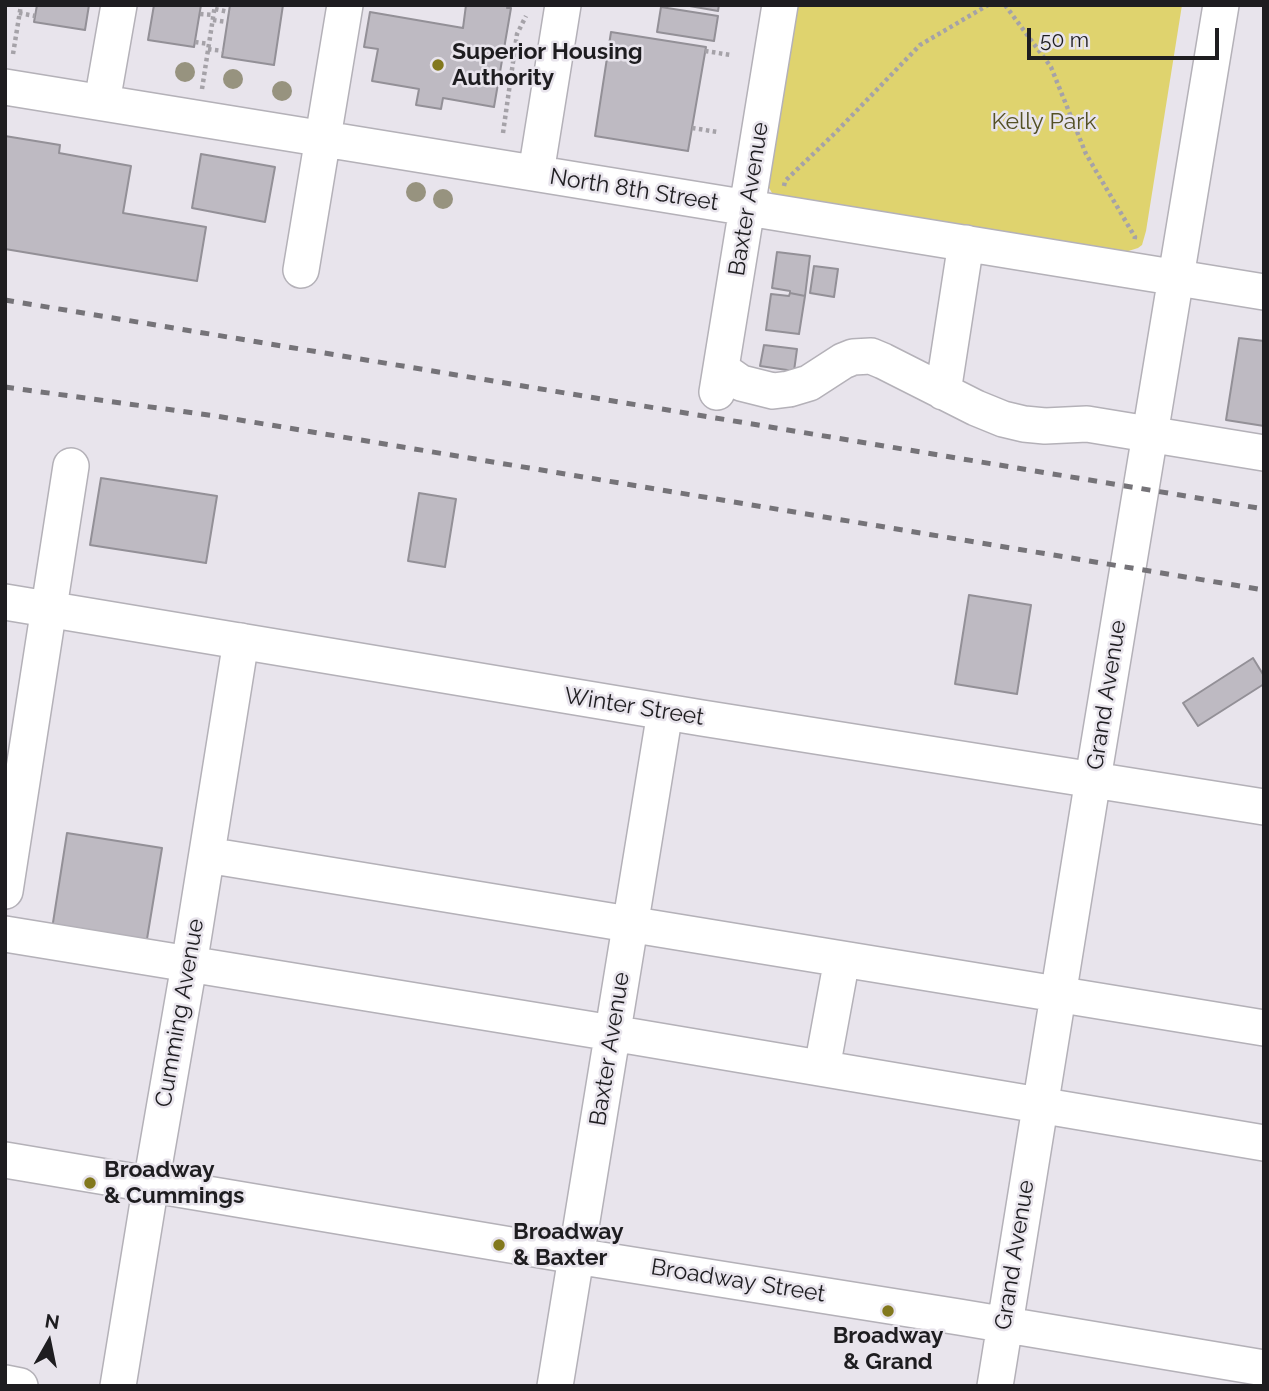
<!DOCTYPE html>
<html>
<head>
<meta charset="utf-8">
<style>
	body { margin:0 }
	#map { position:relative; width:1269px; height:1391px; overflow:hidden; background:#e8e4ec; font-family:Raleway,sans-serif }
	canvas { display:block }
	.frame { position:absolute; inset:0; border:7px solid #1e1d20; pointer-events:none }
	.north { position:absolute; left:14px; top:1307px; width:70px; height:70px; -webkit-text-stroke:5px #e8e4ec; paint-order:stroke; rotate:9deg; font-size:19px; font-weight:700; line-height:28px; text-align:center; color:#1e1d20 }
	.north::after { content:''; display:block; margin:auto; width:24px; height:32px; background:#1e1d20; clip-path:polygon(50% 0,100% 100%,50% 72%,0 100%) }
	.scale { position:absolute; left:1027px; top:28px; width:192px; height:32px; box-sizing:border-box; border:4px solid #1e1d20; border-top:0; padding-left:9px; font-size:21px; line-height:24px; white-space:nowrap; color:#1e1d20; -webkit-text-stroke:5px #e8e4ec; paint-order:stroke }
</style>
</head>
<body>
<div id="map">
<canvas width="1269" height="1391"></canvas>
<div class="frame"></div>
<div class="north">N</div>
<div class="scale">50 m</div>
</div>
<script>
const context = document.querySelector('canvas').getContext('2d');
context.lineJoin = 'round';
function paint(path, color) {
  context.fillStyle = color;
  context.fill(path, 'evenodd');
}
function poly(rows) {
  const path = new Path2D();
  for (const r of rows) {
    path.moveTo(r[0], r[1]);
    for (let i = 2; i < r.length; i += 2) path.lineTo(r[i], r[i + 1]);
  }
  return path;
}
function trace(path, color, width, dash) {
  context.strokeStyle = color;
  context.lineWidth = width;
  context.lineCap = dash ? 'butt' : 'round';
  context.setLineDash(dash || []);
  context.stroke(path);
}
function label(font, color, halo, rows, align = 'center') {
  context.font = font + ' Raleway,sans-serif';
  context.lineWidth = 5;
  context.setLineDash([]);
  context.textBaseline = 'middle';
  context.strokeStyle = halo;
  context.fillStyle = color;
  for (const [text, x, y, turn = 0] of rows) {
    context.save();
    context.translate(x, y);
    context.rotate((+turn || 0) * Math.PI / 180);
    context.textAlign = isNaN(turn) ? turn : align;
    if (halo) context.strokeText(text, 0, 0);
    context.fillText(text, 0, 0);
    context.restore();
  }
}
const green = poly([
	[793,5,1182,5,1146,231,1142,245,1138,248,1122,253,776,197,772,193,768,186]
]);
const building = poly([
	[37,5,89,5,85,30,34,22,37,5],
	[154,5,201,5,194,47,148,40,154,5],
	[230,5,283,5,274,65,222,57,230,5],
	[466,5,508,5,507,8,511,8,494,107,443,98,441,109,416,105,419,89,372,81,378,49,364,47,370,12,463,28,466,5],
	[684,5,719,5,718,11,684,5],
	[661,7,718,16,714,41,657,32,661,7],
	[611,32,706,47,688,151,595,136,611,32],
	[5,136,60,145,59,153,131,166,123,213,206,227,197,281,5,249,5,136],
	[201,154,275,167,265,222,192,208,201,154],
	[777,252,810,256,805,296,790,293,790,291,772,288,777,252],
	[814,266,838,269,834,297,810,293,814,266],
	[790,293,805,296,799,334,766,330,771,294,789,296,790,293],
	[1239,338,1264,341,1264,426,1226,420,1239,338],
	[764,345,797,349,794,371,760,366,764,345],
	[101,478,217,496,206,563,90,545,101,478],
	[419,493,456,499,445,567,408,561,419,493],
	[969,595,1031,605,1017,694,955,684,969,595],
	[1253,658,1264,676,1264,684,1198,726,1183,703,1253,658],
	[67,833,162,848,146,945,52,929,67,833]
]);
const path = poly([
	[1005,5,1051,67,1086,154,1135,237,1134,242],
	[215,9,229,12],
	[19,13,35,16],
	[200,14,214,15],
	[213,20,227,22],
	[195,42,209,44],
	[208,49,223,51],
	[705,51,731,55],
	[13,54,21,5],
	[202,89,215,5],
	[692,128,718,132],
	[503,133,517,34,526,16],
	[784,186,785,181,834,134,920,45,988,5]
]);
const minor = poly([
	[5,87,1264,292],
	[102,102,119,5],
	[536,173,563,5],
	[301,270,345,5],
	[721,369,741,383,773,391,789,389,809,383,843,361,853,357,871,356,883,361,976,408,1003,419,1024,424,1045,426,1087,424,1264,453],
	[717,392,780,5],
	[943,392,966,243],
	[5,602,702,718,1264,807],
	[207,855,1264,1028],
	[5,891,71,466],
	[5,934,612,1033,1264,1143],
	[822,1068,842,959],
	[5,1160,576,1256,959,1317,1264,1368],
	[5,1383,20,1386],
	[118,1386,151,1184,189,965,241,641],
	[555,1386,665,712],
	[995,1386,1093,779,1221,5]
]);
const rail = poly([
	[5,300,1264,509],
	[5,387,216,416,1264,590]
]);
const trees = [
	[185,72],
	[233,79],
	[282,91],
	[416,192],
	[443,199]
];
const markers = [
	[438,65,7,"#82781d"],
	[90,1183,7,"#82781d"],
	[499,1245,7,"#82781d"],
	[888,1311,7,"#82781d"]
];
const poiNames = [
	["Superior Housing",452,52],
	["Authority",452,78],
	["Broadway",104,1170],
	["& Cummings",104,1196],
	["Broadway",513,1232],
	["& Baxter",513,1258],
	["Broadway",888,1336,"center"],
	["& Grand",888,1362,"center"]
];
const parkNames = [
	["Kelly Park",1044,122]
];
const streetNames = [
	["North 8th Street",634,190,9],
	["Baxter Avenue",749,199,-81],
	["Grand Avenue",1107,695,-81],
	["Winter Street",634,707,9],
	["Cumming Avenue",180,1013,-80],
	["Baxter Avenue",610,1049,-81],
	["Grand Avenue",1015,1255,-81],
	["Broadway Street",738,1281,9]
];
paint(green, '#dfd36e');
paint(building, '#bebac2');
trace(building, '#939097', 2);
trace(minor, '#b4b1b8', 38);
trace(path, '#a5a2a8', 4.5, [3.5, 3.5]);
trace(minor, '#fff', 35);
trace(rail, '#757378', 5, [9, 9]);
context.fillStyle = '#97937f';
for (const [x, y] of trees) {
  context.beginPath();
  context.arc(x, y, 10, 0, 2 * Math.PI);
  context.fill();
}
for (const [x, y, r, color] of markers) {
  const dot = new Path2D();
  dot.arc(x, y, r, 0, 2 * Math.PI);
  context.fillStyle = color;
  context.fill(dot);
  trace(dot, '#e8e4ec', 2.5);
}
label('bold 23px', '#1e1d20', '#e8e4ec', poiNames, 'left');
label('23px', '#545025', '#e8e4ec', parkNames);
label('23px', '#1e1d20', '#e8e4ec', streetNames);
</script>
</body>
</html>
